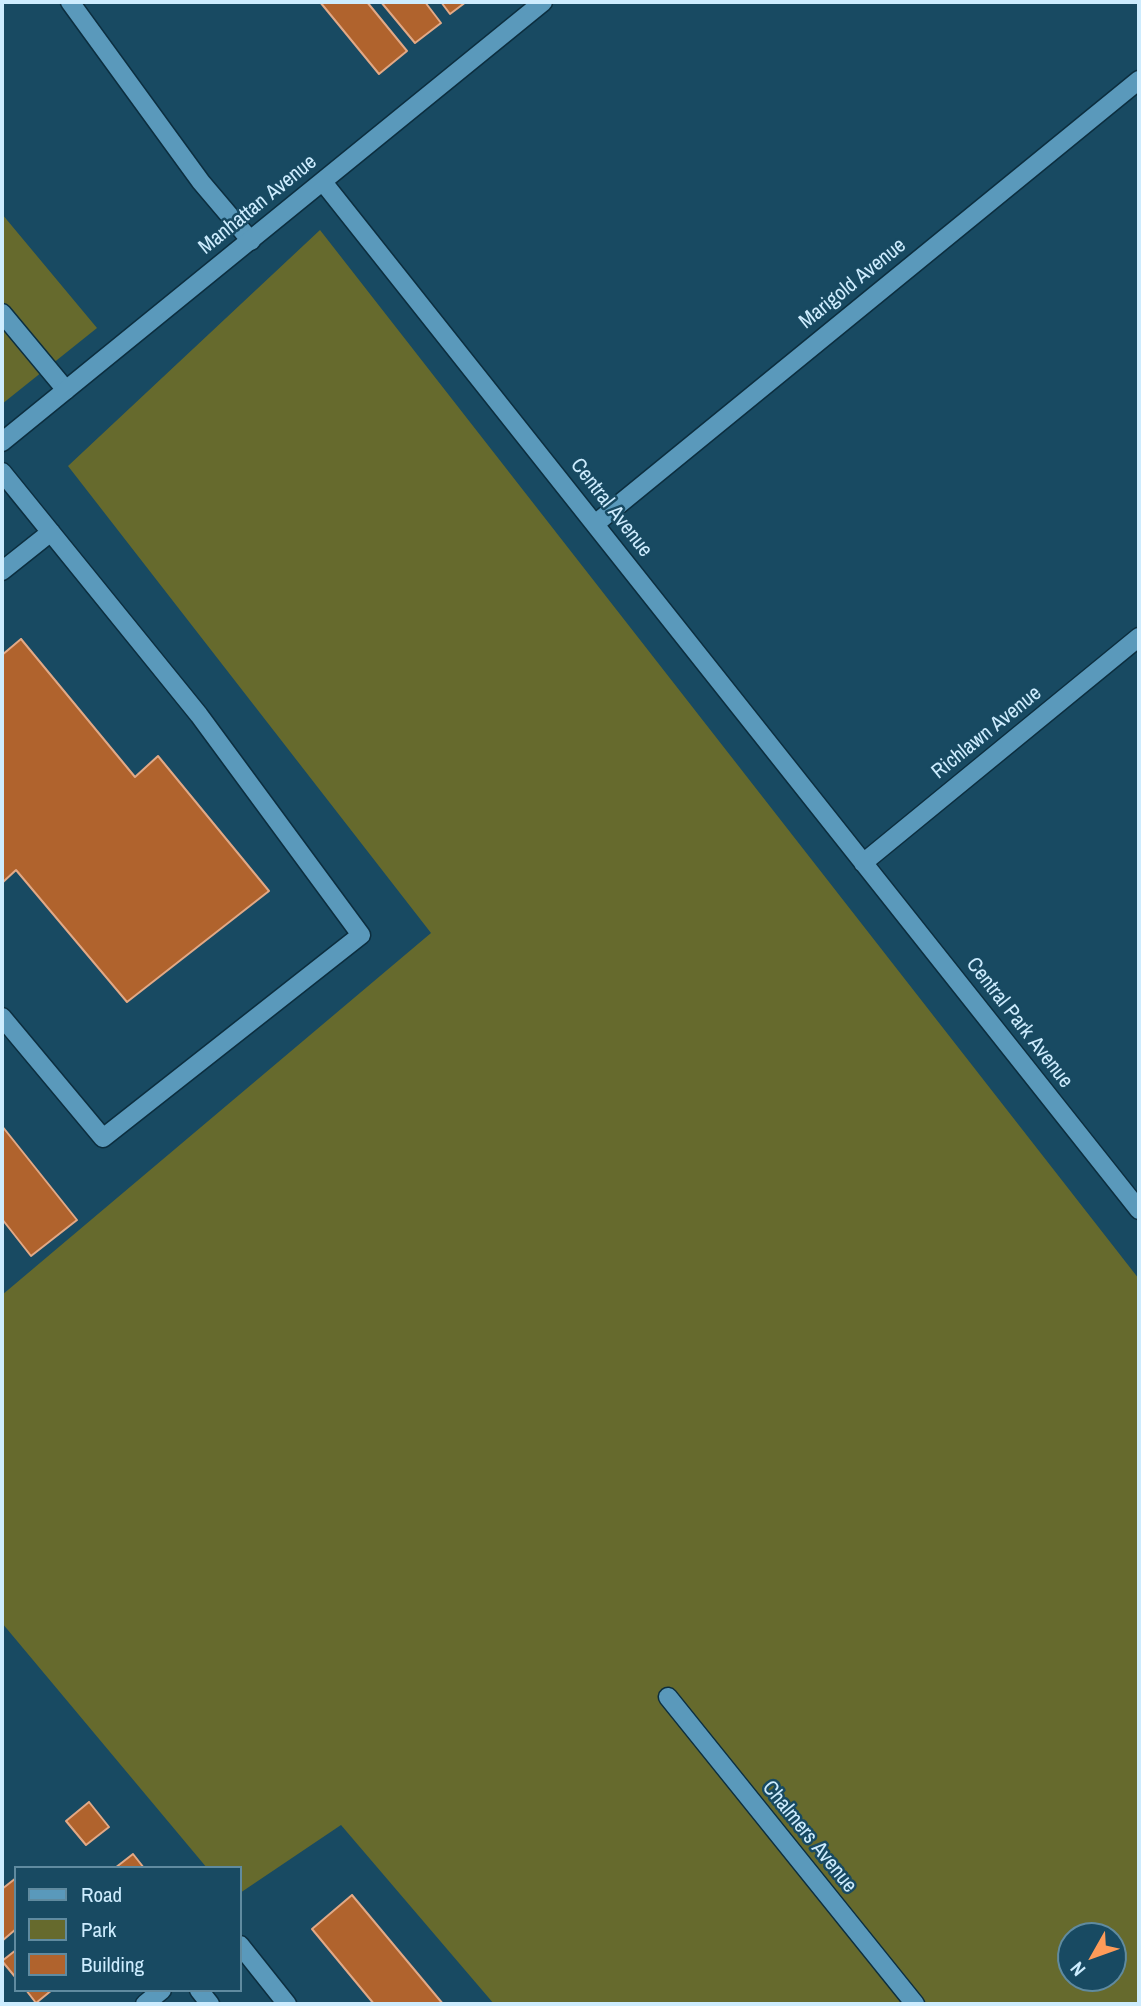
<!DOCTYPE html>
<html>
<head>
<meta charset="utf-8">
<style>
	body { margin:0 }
	#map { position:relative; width:1141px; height:2006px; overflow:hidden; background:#184a62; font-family:"Archivo Narrow",sans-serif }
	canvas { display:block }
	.frame { position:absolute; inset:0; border:4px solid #cdecfe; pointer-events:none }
	.legend { position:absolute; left:14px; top:1866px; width:228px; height:126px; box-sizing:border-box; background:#184a62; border:2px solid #608ba0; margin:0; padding:9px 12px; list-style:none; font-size:21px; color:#cdecfe }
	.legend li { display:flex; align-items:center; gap:14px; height:35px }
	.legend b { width:35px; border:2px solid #608ba0 }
	.north { position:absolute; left:1057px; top:1922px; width:70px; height:70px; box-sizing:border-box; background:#184a62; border:2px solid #608ba0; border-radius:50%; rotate:230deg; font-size:19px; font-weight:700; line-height:28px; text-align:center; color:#cdecfe }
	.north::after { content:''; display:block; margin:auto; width:24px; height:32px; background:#fe9b59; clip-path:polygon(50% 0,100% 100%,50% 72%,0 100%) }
</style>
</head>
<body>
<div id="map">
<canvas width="1141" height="2006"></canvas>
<div class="frame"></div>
<ul class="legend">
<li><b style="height:9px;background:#5a99bb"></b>Road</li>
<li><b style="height:19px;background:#666a2d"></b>Park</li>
<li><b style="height:19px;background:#b0632d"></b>Building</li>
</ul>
<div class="north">N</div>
</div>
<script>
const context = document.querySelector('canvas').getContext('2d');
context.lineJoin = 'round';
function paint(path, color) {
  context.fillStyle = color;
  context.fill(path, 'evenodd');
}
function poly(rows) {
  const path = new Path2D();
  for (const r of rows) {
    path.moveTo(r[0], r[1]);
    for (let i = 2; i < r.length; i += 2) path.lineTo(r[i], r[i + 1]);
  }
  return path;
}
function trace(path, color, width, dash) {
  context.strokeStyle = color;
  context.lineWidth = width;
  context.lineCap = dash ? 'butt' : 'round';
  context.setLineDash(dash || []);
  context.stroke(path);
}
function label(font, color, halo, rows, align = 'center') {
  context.font = font + ' "Archivo Narrow",sans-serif';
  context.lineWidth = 5;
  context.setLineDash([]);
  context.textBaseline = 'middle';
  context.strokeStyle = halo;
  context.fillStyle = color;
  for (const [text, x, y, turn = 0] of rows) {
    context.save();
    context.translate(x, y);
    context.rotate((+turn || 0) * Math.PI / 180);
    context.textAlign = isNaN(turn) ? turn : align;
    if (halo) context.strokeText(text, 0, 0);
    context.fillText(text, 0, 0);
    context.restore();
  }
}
const green = poly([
	[2,214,97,328,2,404],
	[320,230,1139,1279,1139,2004,494,2004,341,1825,240,1893,240,1868,207,1868,2,1623,2,1295,431,933,68,466],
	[1071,1936,1113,1936,1113,1978,1071,1978]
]);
const building = poly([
	[320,2,367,2,407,51,379,74,320,2],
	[381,2,425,2,441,23,415,43,381,2],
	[441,2,466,2,450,14,441,2],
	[21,639,135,777,158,756,269,891,127,1002,16,870,2,883,2,655,21,639],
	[2,1126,77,1220,31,1256,2,1219,2,1126],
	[89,1802,109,1827,86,1845,66,1821,89,1802],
	[133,1854,144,1868,115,1868,133,1854],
	[16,1878,16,1929,2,1941,2,1889,16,1878],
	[352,1895,443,2004,374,2004,312,1929,352,1895],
	[16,1950,16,1978,2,1961,16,1950],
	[26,1990,52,1990,36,2003,26,1990]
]);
const lane = poly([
	[70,2,201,182,251,241],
	[2,313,66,390],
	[2,472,199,715,361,935,103,1138,2,1017],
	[2,571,51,532],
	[240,1945,287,2004],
	[199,1990,210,2004]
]);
const street = poly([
	[323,182,1139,1210],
	[2,442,543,2],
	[595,524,1139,80],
	[863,863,1139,637],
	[668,1697,915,2004],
	[145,2004,162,1990]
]);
const streetNames = [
	["Manhattan Avenue",258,205,-39],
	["Marigold Avenue",853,284,-39],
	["Central Avenue",611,508,52],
	["Richlawn Avenue",987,733,-39],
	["Central Park Avenue",1019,1023,52],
	["Chalmers Avenue",809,1837,51]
];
paint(green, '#666a2d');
paint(building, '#b0632d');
trace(building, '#e2a986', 2);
trace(lane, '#0c2e3f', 21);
trace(street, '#0c2e3f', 21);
trace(lane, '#5a99bb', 18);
trace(street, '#5a99bb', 18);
label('21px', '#cdecfe', '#184a62', streetNames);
</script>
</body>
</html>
